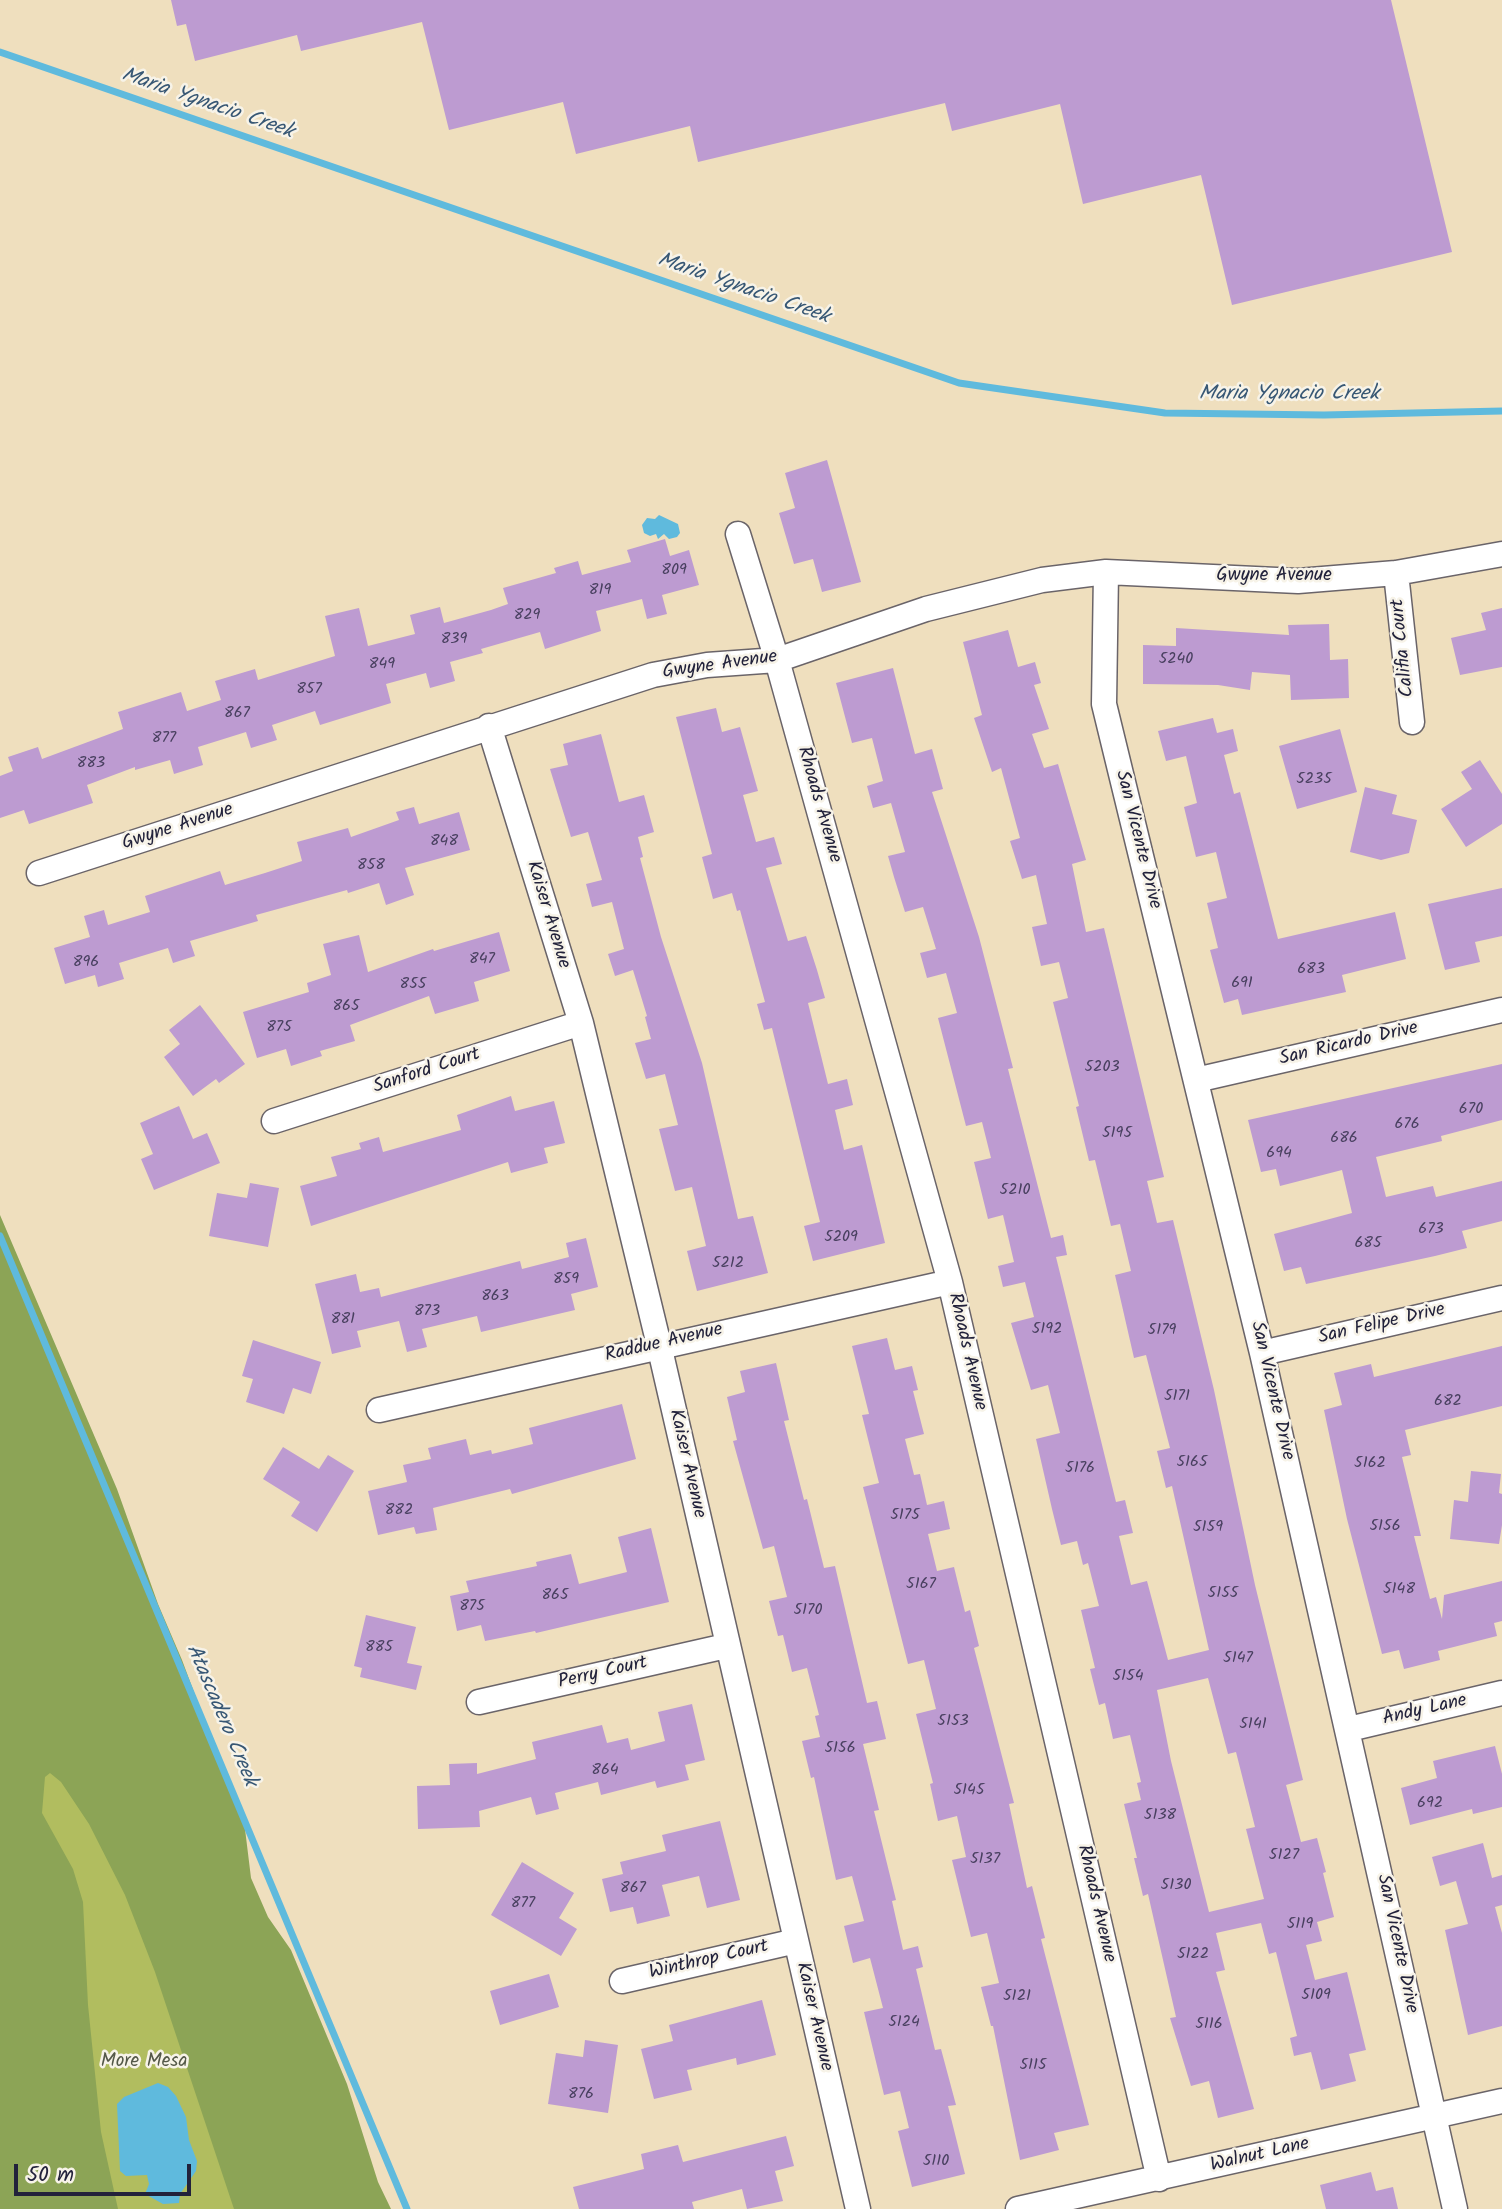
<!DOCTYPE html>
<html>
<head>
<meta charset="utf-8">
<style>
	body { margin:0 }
	#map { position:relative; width:1502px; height:2209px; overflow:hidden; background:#efdfbe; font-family:Kalam,sans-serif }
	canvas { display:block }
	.scale { position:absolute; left:14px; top:2164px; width:177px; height:32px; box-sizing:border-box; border:4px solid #22223b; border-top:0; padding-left:9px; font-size:21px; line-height:24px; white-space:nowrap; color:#22223b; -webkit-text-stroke:5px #f7f3e8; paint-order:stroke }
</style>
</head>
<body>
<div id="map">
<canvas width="1502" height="2209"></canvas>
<div class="scale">50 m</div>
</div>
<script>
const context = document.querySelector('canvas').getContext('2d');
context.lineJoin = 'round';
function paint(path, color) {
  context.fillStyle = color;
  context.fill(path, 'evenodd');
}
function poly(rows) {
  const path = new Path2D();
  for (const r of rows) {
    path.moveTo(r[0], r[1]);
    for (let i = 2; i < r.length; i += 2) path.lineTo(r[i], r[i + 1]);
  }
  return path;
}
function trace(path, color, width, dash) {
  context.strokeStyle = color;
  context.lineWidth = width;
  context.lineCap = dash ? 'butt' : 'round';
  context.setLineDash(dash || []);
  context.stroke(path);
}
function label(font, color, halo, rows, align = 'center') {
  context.font = font + ' Kalam,sans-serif';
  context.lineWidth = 5;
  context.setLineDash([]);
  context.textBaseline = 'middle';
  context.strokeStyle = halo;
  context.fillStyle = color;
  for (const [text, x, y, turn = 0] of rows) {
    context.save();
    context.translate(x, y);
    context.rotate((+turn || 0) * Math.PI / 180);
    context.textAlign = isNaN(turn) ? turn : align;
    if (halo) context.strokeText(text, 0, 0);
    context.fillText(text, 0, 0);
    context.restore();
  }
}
const green = poly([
	[0,1326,359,2209,0,2209]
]);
const forest = poly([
	[0,1215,117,1489,158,1604,182,1660,245,1829,251,1878,268,1917,291,1950,347,2084,378,2182,391,2209,234,2209,155,1972,125,1895,89,1824,61,1782,50,1773,45,1777,42,1813,73,1869,83,1902,88,2005,101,2132,118,2209,0,2209]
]);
const water = poly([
	[659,515,678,524,680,533,677,537,669,539,664,534,658,539,656,534,650,536,644,533,642,525,647,518,655,519],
	[158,2083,168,2087,176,2096,186,2117,189,2140,197,2161,196,2171,180,2194,179,2203,163,2204,145,2194,149,2184,147,2175,126,2176,120,2171,117,2104,124,2097]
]);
const stream = poly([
	[0,52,959,383,1165,413,1324,415,1502,411],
	[0,1236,407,2209]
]);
const building = poly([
	[171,0,1391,0,1452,252,1232,305,1201,175,1083,204,1060,104,952,131,945,103,698,162,690,126,576,154,563,102,449,130,422,22,301,51,297,35,195,61,186,24,177,26],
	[827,460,861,582,822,592,813,559,794,564,779,513,795,508,785,473],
	[665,539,670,556,689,550,699,585,662,595,667,614,647,619,642,599,596,611,601,631,545,649,540,632,481,649,483,653,450,662,455,681,430,688,426,673,386,684,391,703,320,725,315,711,272,725,277,740,251,748,246,732,198,747,203,765,174,774,170,760,135,770,135,767,87,785,93,803,29,824,24,810,0,818,0,776,13,771,8,757,38,747,42,759,123,729,118,712,181,692,187,711,221,700,215,681,255,669,258,680,335,656,325,616,359,608,368,646,415,634,410,615,440,607,444,623,491,610,508,604,503,588,556,573,554,568,578,561,582,575,631,562,627,550],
	[1502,608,1502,667,1460,675,1451,638,1486,630,1481,613],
	[1329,624,1330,660,1348,659,1349,698,1291,700,1290,675,1252,672,1250,690,1218,685,1143,684,1143,645,1176,646,1176,628,1289,635,1288,625],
	[1008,630,1018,667,1035,662,1041,683,1034,685,1049,729,1032,734,1044,768,1058,764,1086,860,1072,864,1086,932,1104,928,1164,1177,1147,1181,1157,1223,1173,1220,1214,1390,1255,1585,1303,1780,1286,1785,1301,1842,1317,1838,1326,1872,1323,1873,1334,1917,1317,1922,1322,1941,1306,1945,1315,1980,1347,1972,1366,2050,1349,2054,1356,2081,1321,2090,1311,2052,1294,2056,1290,2038,1297,2036,1276,1952,1269,1954,1261,1923,1216,1933,1225,1970,1216,1972,1254,2109,1218,2118,1209,2081,1191,2086,1170,2018,1176,2017,1148,1894,1143,1896,1134,1858,1137,1858,1124,1804,1141,1800,1137,1783,1141,1782,1130,1735,1113,1739,1105,1703,1099,1705,1090,1669,1095,1668,1081,1610,1099,1606,1088,1563,1083,1565,1077,1541,1061,1545,1052,1509,1036,1439,1060,1433,1048,1385,1031,1390,1011,1323,1034,1317,1025,1282,1003,1287,998,1266,1014,1262,1003,1215,988,1219,974,1162,991,1158,982,1122,966,1126,938,1018,957,1013,946,973,927,978,920,953,936,949,923,907,905,912,894,877,888,856,905,852,891,803,873,808,867,786,883,781,872,738,852,743,836,683,893,668,915,754,932,749,943,789,932,792,979,937,1013,1068,1008,1069,1051,1238,1063,1235,1067,1255,1056,1257,1116,1502,1125,1500,1133,1533,1119,1536,1131,1585,1147,1581,1168,1660,1209,1650,1172,1486,1166,1488,1157,1451,1170,1448,1146,1355,1134,1358,1115,1275,1131,1271,1120,1224,1111,1226,1095,1160,1089,1161,1076,1107,1079,1106,1053,1002,1068,998,1059,962,1041,966,1032,927,1047,924,1036,875,1022,879,1010,841,1020,838,1001,768,992,772,974,718,982,715,963,642],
	[1208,1678,1228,1754,1236,1752,1255,1827,1246,1829,1264,1899,1209,1912,1171,1761,1157,1690],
	[716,708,722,732,740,727,758,791,743,795,756,842,774,837,782,864,766,868,788,941,806,936,817,970,825,998,808,1003,828,1084,847,1079,853,1105,835,1110,844,1150,862,1145,885,1243,813,1261,804,1226,820,1222,772,1028,764,1030,757,1004,765,1002,740,910,737,911,732,893,713,899,702,857,712,854,676,717],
	[1213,718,1217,733,1233,729,1238,751,1224,755,1234,794,1240,792,1278,939,1395,912,1406,959,1342,975,1346,992,1242,1015,1238,999,1224,1003,1210,950,1218,948,1207,903,1227,898,1216,852,1196,857,1184,807,1197,803,1186,756,1166,761,1158,731],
	[1340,729,1357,792,1297,809,1279,746],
	[601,734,619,802,644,795,654,832,638,837,643,857,640,858,661,937,702,1063,738,1219,753,1216,768,1273,697,1291,687,1251,706,1246,692,1187,675,1191,659,1129,678,1125,665,1074,646,1079,635,1043,651,1039,645,1017,647,1016,633,970,615,976,608,954,624,949,612,902,592,907,586,884,602,880,588,832,571,837,550,769,568,765,563,744],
	[1480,760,1502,794,1502,824,1466,847,1441,809,1472,789,1461,772],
	[1365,787,1397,795,1392,814,1417,820,1409,853,1381,860,1350,852],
	[414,807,419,824,459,812,470,850,405,868,414,895,386,905,379,883,348,893,347,890,256,915,258,921,190,941,195,956,173,963,168,948,119,963,124,979,98,987,95,975,65,984,54,948,90,937,84,916,104,910,108,925,150,912,145,896,220,871,225,885,265,873,302,861,297,842,348,828,351,837,399,820,396,812],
	[1502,888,1502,936,1475,942,1480,962,1445,970,1428,904],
	[499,932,510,971,474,982,479,1001,435,1014,429,996,350,1025,355,1041,320,1051,322,1056,291,1066,286,1049,257,1058,243,1012,309,992,307,983,331,975,323,944,359,935,368,972,433,949,434,951],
	[200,1005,245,1064,219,1083,216,1079,193,1096,164,1057,180,1044,169,1030],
	[1502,1064,1502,1120,1441,1136,1442,1141,1376,1157,1386,1197,1433,1186,1436,1197,1502,1181,1502,1221,1462,1231,1467,1248,1435,1256,1306,1284,1301,1267,1284,1271,1274,1234,1352,1213,1342,1170,1280,1186,1276,1169,1261,1172,1248,1120],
	[511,1096,515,1111,554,1101,565,1143,544,1148,548,1163,511,1173,508,1162,311,1226,300,1186,337,1176,331,1157,361,1149,359,1143,379,1137,383,1152,461,1130,457,1115],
	[179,1106,193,1139,207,1133,220,1163,154,1190,141,1159,153,1154,140,1123],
	[250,1183,279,1188,268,1247,209,1236,217,1193,247,1198],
	[586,1238,598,1287,571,1294,575,1310,481,1332,477,1316,422,1329,427,1347,407,1352,399,1321,357,1331,361,1347,332,1354,315,1284,356,1274,360,1292,379,1288,381,1297,520,1261,522,1269,569,1257,566,1243],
	[887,1338,895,1370,912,1366,918,1390,913,1391,924,1434,905,1439,914,1475,920,1474,927,1505,944,1501,950,1529,928,1534,937,1571,954,1567,965,1612,970,1610,979,1646,974,1648,1014,1803,1009,1804,1027,1888,1032,1886,1045,1938,1041,1939,1089,2125,1054,2133,1059,2150,1020,2160,993,2026,991,2026,981,1987,999,1983,987,1933,971,1937,952,1860,966,1857,957,1816,938,1821,930,1784,933,1783,916,1714,936,1709,924,1660,908,1664,863,1487,879,1483,862,1415,869,1414,852,1346],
	[253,1340,321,1362,311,1394,293,1388,284,1414,246,1402,253,1379,242,1376],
	[1502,1346,1502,1406,1405,1430,1411,1455,1402,1457,1421,1536,1414,1536,1430,1599,1436,1597,1442,1619,1444,1595,1502,1581,1502,1621,1494,1623,1497,1636,1438,1651,1440,1660,1404,1669,1399,1650,1382,1654,1347,1519,1324,1410,1342,1405,1334,1373,1371,1364,1374,1377],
	[776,1363,789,1420,784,1421,804,1500,807,1499,824,1568,835,1566,867,1703,877,1701,886,1739,863,1744,879,1810,874,1811,896,1900,892,1901,903,1950,918,1946,923,1967,916,1969,935,2050,941,2049,956,2105,948,2106,965,2174,912,2187,898,2131,909,2128,900,2091,884,2095,864,2012,883,2008,870,1958,853,1963,844,1926,864,1921,852,1876,836,1880,814,1777,811,1778,802,1741,820,1737,815,1716,819,1715,807,1668,792,1672,783,1635,778,1636,769,1601,787,1597,774,1546,763,1549,733,1441,737,1440,727,1397,745,1392,740,1371],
	[622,1404,636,1459,512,1494,510,1489,433,1508,437,1530,416,1534,414,1527,378,1535,368,1491,407,1482,403,1465,431,1459,428,1448,466,1439,470,1455,491,1450,492,1454,533,1444,529,1428],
	[283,1447,319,1469,328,1455,354,1471,317,1532,291,1516,300,1502,263,1479],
	[1471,1471,1501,1474,1499,1493,1502,1494,1502,1525,1499,1544,1450,1539,1454,1500,1468,1502],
	[651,1528,669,1602,536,1633,535,1631,485,1641,481,1625,457,1631,450,1596,469,1592,466,1581,537,1566,536,1562,571,1554,579,1584,627,1572,618,1537],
	[366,1615,416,1627,407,1663,422,1666,416,1690,360,1677,362,1668,354,1666],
	[692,1704,705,1760,685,1765,689,1780,657,1788,655,1781,601,1795,598,1782,555,1793,559,1809,536,1815,531,1797,479,1811,480,1827,418,1829,417,1786,450,1785,449,1764,477,1763,477,1774,536,1759,532,1742,602,1725,607,1743,628,1738,631,1750,665,1741,658,1712],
	[1495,1746,1502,1774,1502,1807,1473,1814,1472,1809,1410,1825,1401,1788,1437,1778,1433,1761],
	[720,1821,740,1900,707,1908,699,1876,662,1885,670,1916,637,1924,633,1907,610,1912,602,1879,623,1874,620,1862,666,1851,662,1835],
	[1483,1843,1492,1878,1502,1875,1502,1905,1495,1907,1502,1933,1502,2026,1468,2035,1445,1930,1468,1924,1456,1881,1440,1886,1432,1857],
	[522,1862,574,1893,559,1918,577,1929,561,1956,491,1915],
	[549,1974,559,2007,500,2025,490,1991],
	[762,2000,776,2055,737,2065,736,2058,687,2070,692,2090,654,2099,641,2049,673,2041,669,2025],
	[585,2040,618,2045,608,2113,548,2104,556,2053,583,2057],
	[786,2136,794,2166,775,2171,783,2201,747,2209,742,2189,692,2202,694,2209,579,2209,573,2187,644,2169,641,2154,678,2145,683,2162],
	[1371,2172,1376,2191,1393,2187,1398,2209,1326,2209,1320,2185]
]);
const street = poly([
	[738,534,777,660,950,1282,1159,2179],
	[1106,572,1104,704,1262,1353,1455,2209],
	[1396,573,1412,722],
	[489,726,581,1023,659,1345,858,2209],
	[39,873,653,675,707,665,777,660,926,609,1042,580,1106,572,1298,581,1396,573,1502,554],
	[1196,1080,1502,1010],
	[274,1121,581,1023],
	[1262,1353,1502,1298],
	[379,1410,950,1282],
	[479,1702,726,1646],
	[1349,1729,1502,1693],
	[622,1981,796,1941],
	[1018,2209,1502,2101]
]);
const numberNames = [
	["809",674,571],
	["819",600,591],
	["829",527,616],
	["839",454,640],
	["5240",1176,660],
	["849",382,665],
	["857",309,690],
	["867",237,714],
	["877",164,739],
	["883",91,764],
	["5235",1314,780],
	["848",444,842],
	["858",371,866],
	["847",482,960],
	["896",86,963],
	["683",1311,970],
	["691",1242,984],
	["855",413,985],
	["865",346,1007],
	["875",279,1028],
	["5203",1102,1068],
	["670",1471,1110],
	["676",1407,1125],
	["5195",1117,1134],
	["686",1344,1139],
	["694",1279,1154],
	["5210",1015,1191],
	["673",1431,1230],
	["5209",841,1238],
	["685",1368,1244],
	["5212",728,1264],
	["859",566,1280],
	["863",495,1297],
	["873",427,1312],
	["881",343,1320],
	["5192",1047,1330],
	["5179",1162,1331],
	["5171",1177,1397],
	["682",1448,1402],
	["5165",1192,1463],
	["5162",1370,1464],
	["5176",1080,1469],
	["882",399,1511],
	["5175",905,1516],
	["5156",1385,1527],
	["5159",1208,1528],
	["5167",921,1585],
	["5148",1399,1590],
	["5155",1223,1594],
	["865",555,1596],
	["875",472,1607],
	["5170",808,1611],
	["885",379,1648],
	["5147",1238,1659],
	["5154",1128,1677],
	["5153",953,1722],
	["5141",1253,1725],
	["5156",840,1749],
	["864",605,1771],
	["5145",969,1791],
	["692",1430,1804],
	["5138",1160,1816],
	["5127",1284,1856],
	["5137",985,1860],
	["5130",1176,1886],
	["867",633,1889],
	["877",523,1904],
	["5119",1300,1925],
	["5122",1193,1955],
	["5109",1316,1996],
	["5121",1017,1997],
	["5124",904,2023],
	["5116",1209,2025],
	["5115",1033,2066],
	["876",581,2095],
	["5110",936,2162]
];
const streetNames = [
	["Gwyne Avenue",1274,577],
	["Califia Court",1404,648,-96],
	["Gwyne Avenue",720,666,-8],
	["Rhoads Avenue",818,805,74],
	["Gwyne Avenue",178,828,-18],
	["San Vicente Drive",1137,840,76],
	["Kaiser Avenue",547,915,73],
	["San Ricardo Drive",1349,1045,-13],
	["Sanford Court",427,1072,-18],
	["San Felipe Drive",1382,1325,-13],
	["Raddue Avenue",664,1344,-13],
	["Rhoads Avenue",966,1352,77],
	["San Vicente Drive",1271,1391,77],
	["Kaiser Avenue",686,1464,77],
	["Perry Court",603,1674,-13],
	["Andy Lane",1425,1711,-13],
	["Rhoads Avenue",1095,1904,77],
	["San Vicente Drive",1396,1944,78],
	["Winthrop Court",709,1961,-13],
	["Kaiser Avenue",813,2017,77],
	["Walnut Lane",1260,2156,-13]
];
const parkNames = [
	["More Mesa",144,2063]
];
const waterNames = [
	["Maria Ygnacio Creek",207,105,19],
	["Maria Ygnacio Creek",743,290,19],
	["Maria Ygnacio Creek",1289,395],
	["Atascadero Creek",220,1716,67]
];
paint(green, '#b1bd5f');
paint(forest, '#8ca456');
paint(water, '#5fbadd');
trace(stream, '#5fbadd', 7);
paint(building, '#bd9bd1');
trace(street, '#6a6469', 27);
trace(street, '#fff', 24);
label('16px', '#494060', null, numberNames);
label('19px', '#22223b', '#f7f3e8', streetNames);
label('19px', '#545848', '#f7f3e8', parkNames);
label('italic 21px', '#375774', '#f7f3e8', waterNames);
</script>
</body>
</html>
